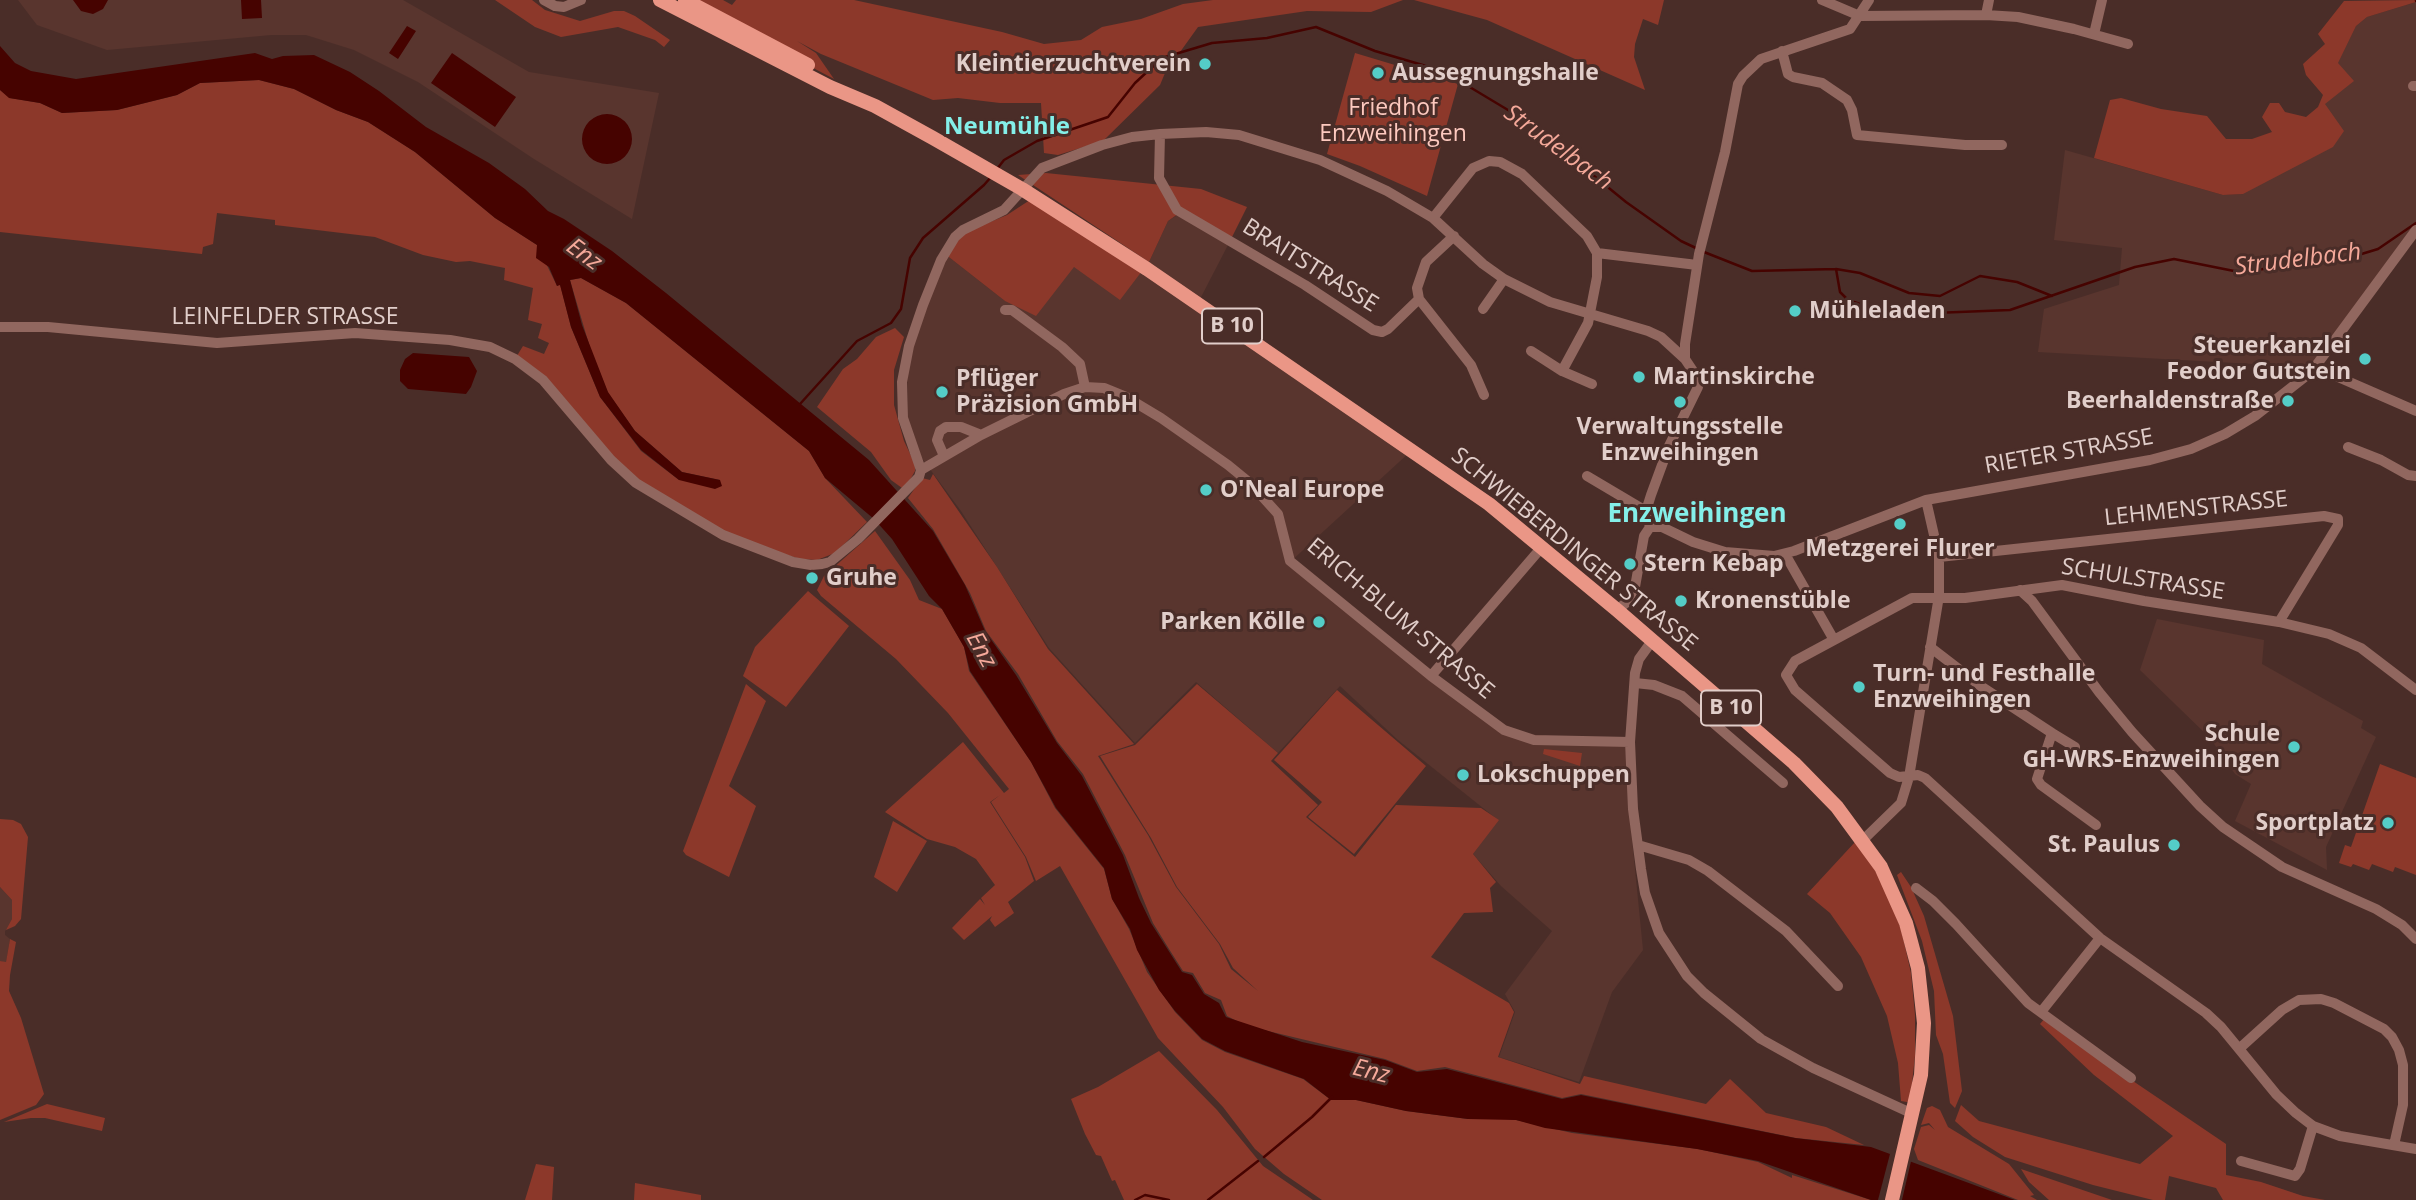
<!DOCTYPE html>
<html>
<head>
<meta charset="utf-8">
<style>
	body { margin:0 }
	canvas { display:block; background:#4a2d28 }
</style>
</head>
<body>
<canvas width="2416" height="1200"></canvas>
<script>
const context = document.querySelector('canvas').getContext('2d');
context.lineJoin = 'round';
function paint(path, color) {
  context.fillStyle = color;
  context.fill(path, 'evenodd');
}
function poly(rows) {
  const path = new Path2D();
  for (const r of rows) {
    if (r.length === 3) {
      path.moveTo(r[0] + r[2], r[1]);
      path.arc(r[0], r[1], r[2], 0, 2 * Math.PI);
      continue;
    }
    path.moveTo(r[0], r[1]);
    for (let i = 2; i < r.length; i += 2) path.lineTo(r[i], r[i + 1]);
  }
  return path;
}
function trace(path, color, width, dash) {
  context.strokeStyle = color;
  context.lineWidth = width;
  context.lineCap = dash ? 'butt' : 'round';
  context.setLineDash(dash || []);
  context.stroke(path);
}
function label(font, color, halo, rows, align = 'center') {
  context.font = font + ' "Open Sans",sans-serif';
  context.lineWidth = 6;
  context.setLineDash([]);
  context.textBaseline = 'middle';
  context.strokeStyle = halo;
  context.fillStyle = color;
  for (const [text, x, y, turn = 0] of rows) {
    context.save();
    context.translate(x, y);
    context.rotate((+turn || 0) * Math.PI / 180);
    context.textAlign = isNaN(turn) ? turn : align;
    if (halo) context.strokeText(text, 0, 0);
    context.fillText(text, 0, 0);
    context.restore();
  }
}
const built = poly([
	[18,0,403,0,529,72,659,93,632,219,534,159,418,82,354,50,306,35,271,35,107,50,37,25],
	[2416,2,2416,224,2307,372,2253,364,2038,352,2044,309,2119,285,2122,248,2054,240,2065,150,2223,195,2243,194,2325,104,2337,63,2356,26,2367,17],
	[1179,214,1229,243,1200,299,1149,262,1168,221],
	[945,254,1005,301,1074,267,1142,271,1411,451,1289,563,1504,732,1625,743,1632,839,1643,950,1612,992,1579,1082,1499,1057,1515,1012,1505,994,1552,931,1501,886,1473,854,1498,820,1398,740,1340,686,1278,753,1196,682,1135,743,1049,648,961,511,921,457,908,428,907,364],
	[2157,619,2264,640,2262,664,2363,721,2361,728,2376,737,2326,847,2327,870,2235,821,2251,784,2235,774,2210,738,2140,670],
	[0,887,12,900,12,919,9,927,5,931,5,935,10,939,6,963,0,961]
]);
const green = poly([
	[495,0,532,0,545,10,580,21,614,11,624,11,635,16,670,40,664,47,655,40,618,27,561,37,535,27],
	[685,0,723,0,732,5,736,0,854,0,1002,32,1044,44,1081,40,1102,27,1141,19,1183,4,1213,0,1403,0,1371,12,1307,11,1198,27,1165,73,1160,85,1103,141,1058,155,1044,153,1041,103,1000,103,958,98,933,100,821,54,797,41,816,53,834,79],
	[1414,0,1664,0,1658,25,1643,19,1635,44,1634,57,1645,90,1487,20],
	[2416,0,2416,2,2367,17,2356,26,2338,63,2354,81,2325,104,2344,131,2333,147,2243,194,2223,195,2094,158,2110,100,2121,98,2161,109,2207,116,2226,139,2252,139,2272,132,2262,117,2270,103,2279,103,2285,112,2306,117,2318,107,2323,95,2306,75,2303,64,2325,44,2318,34,2344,1],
	[1355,53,1458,84,1427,196,1360,166,1327,154],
	[259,80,294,89,336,110,368,122,415,152,495,218,537,245,557,286,560,284,571,327,600,397,641,451,679,480,720,480,682,472,635,431,608,393,591,351,570,280,581,278,626,303,809,451,825,478,867,522,835,553,817,560,800,559,723,535,636,483,556,394,515,359,523,346,544,354,549,343,538,338,542,324,528,320,533,288,504,280,505,268,470,261,456,262,423,255,375,237,275,225,275,220,217,213,213,244,203,247,202,254,0,232,0,90,10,98,40,103,62,113,117,110,177,95,200,83],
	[1046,173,1201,189,1247,207,1229,243,1178,214,1168,221,1149,262,1018,175],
	[1030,200,1142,271,1120,300,1074,267,1036,316,1005,301,945,254,966,232,1007,215],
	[895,328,904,337,894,370,894,405,904,441,915,464,915,471,910,480,902,488,891,480,871,452,817,407,843,369,857,359,876,337],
	[933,474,997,567,1048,649,1134,744,1098,756,1148,835,1176,887,1219,944,1231,969,1258,991,1233,968,1220,944,1177,887,1151,838,1100,756,1135,745,1197,684,1278,753,1271,761,1318,805,1306,817,1355,857,1396,805,1481,808,1499,820,1473,854,1496,882,1490,888,1493,912,1464,913,1431,957,1509,1003,1514,1012,1498,1057,1580,1084,1584,1076,1706,1104,1730,1079,1766,1113,1826,1127,1864,1145,1796,1138,1581,1094,1562,1098,1445,1067,1417,1071,1385,1059,1247,1026,1227,1016,1221,1000,1205,993,1193,973,1183,971,1169,949,1153,923,1125,855,1083,774,1057,741,1018,674,986,631,970,593,933,529,908,498,922,478,930,480],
	[875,531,910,580,919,600,942,609,964,647,969,671,1031,762,1055,808,1104,869,1112,899,1129,929,1147,972,1175,1012,1202,1040,1225,1052,1303,1079,1331,1100,1356,1100,1406,1111,1468,1119,1487,1117,1516,1120,1572,1133,1698,1149,1758,1162,1792,1178,1792,1175,1871,1200,1322,1200,1284,1174,1255,1149,1223,1107,1158,1038,1060,866,1036,881,1026,857,991,802,1000,795,990,802,1025,857,1034,881,1008,902,1014,913,995,927,990,920,992,916,964,940,952,928,980,899,985,905,981,898,995,885,976,859,955,847,927,839,885,812,963,742,1004,793,1009,789,948,713,896,659,821,596,817,590,824,576],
	[808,591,849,626,786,707,743,676,755,647],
	[746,684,766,701,729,786,756,806,729,877,686,855,683,851],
	[1337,690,1426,766,1354,854,1308,817,1322,802,1274,760],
	[1544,749,1582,753,1580,766,1543,754],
	[2380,764,2416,778,2416,875,2395,867,2393,872,2372,864,2369,870,2353,864,2351,867,2339,863,2345,845,2351,847],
	[0,819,13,820,21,824,28,837,21,919,15,926,6,930,12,919,12,900,0,887],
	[893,821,927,841,897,892,874,877],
	[1856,841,1868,858,1885,888,1901,929,1911,973,1915,1015,1915,1056,1910,1101,1907,1102,1901,1101,1898,1063,1887,1016,1861,957,1830,913,1807,894],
	[1901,872,1911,887,1924,916,1953,1016,1962,1091,1955,1108,1950,1103,1943,1054,1936,1035,1934,991,1922,941,1897,875],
	[10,939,16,942,10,975,9,991,21,1018,44,1094,36,1105,0,1120,0,961,6,962],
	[2045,1018,2099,1058,2226,1144,2226,1175,2261,1182,2303,1196,2325,1200,2223,1200,2216,1188,2169,1176,2165,1200,2153,1200,2093,1185,2005,1157,1973,1137,1955,1121,1961,1105,1979,1121,2140,1164,2173,1136,2094,1075,2040,1024],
	[1159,1051,1217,1110,1263,1166,1313,1200,1124,1200,1115,1180,1112,1181,1101,1156,1096,1155,1085,1134,1071,1099,1098,1087],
	[47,1104,105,1118,102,1131,45,1118,31,1118,4,1122],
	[1932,1106,1940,1110,1948,1127,2009,1164,2034,1195,2030,1196,2037,1200,2018,1200,1918,1160,1914,1149,1921,1127,1929,1125,1935,1130,1929,1123,1921,1125,1927,1108],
	[536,1164,554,1167,552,1200,525,1200],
	[2021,1169,2112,1200,2049,1200,2029,1182],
	[635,1183,701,1195,701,1200,634,1200]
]);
const water = poly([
	[73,0,108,0,103,9,93,14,81,11],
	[241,0,261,0,262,18,242,19],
	[407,26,416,31,398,59,389,53],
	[0,46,15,63,31,71,76,79,255,53,272,59,283,56,314,55,350,72,379,91,426,127,489,163,525,189,548,211,564,219,612,251,666,293,869,460,933,531,965,585,985,631,1016,675,1057,743,1082,776,1123,855,1139,898,1151,923,1182,972,1192,975,1204,994,1219,1003,1226,1017,1302,1042,1385,1060,1417,1072,1447,1069,1562,1099,1581,1095,1795,1138,1871,1147,2015,1200,1871,1200,1758,1161,1697,1149,1545,1128,1516,1120,1468,1119,1406,1111,1356,1100,1331,1100,1304,1079,1225,1051,1202,1039,1175,1011,1159,990,1137,950,1130,929,1112,899,1104,868,1056,808,1031,762,970,671,964,647,942,609,929,596,892,539,874,519,825,478,809,451,626,303,581,278,570,280,582,325,608,392,635,431,682,472,720,480,722,486,715,489,679,480,641,450,600,397,571,327,560,285,557,286,549,267,536,258,537,245,495,218,415,152,368,122,336,110,294,89,259,80,200,83,177,95,117,110,62,113,40,103,9,98,0,90],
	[452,53,516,97,495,127,431,83],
	[607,139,25],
	[413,353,469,357,477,371,471,387,466,394,408,389,400,381,400,370,405,359]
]);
const pier = poly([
	[1891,1150,1912,1157,1902,1200,1878,1200]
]);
const stream = poly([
	[2416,0,2416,1],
	[997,169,1004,160,1037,141,1108,117,1135,83,1162,58,1212,43,1267,38,1316,27,1375,51,1443,71,1528,122,1626,202,1681,241,1698,249],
	[1704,252,1752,271,1836,269,1860,273,1909,293,1940,296,1980,276,2017,282,2052,296],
	[1836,269,1840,292,1848,300,1875,309,1934,313,2010,310,2135,267,2174,259,2239,272,2345,259,2378,249,2416,223],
	[800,404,857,341,891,323,901,309,910,258,923,238,984,185,991,177],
	[1264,1157,1312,1117,1332,1097],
	[1135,1200,1145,1195,1169,1200],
	[1208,1200,1258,1161]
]);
const minor = poly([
	[544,0,555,6,564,7,581,0],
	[1822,0,1860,16,1986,15,2018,17,2074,29,2128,44],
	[1986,15,1989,0],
	[2094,34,2102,0],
	[1782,51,1788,74,1793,77,1822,83,1847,100,1852,110,1857,135,1965,145,2002,145],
	[2413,86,2416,86],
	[1160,134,1159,178,1177,210,1305,285,1373,330,1382,332,1388,329,1419,299,1417,288,1426,262,1454,236],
	[1433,218,1473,168,1489,161,1500,162,1522,174,1587,236,1597,253,1597,277,1588,323,1562,371,1531,351],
	[1597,253,1697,265],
	[1419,299,1471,365,1484,395],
	[1483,309,1504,279],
	[1005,310,1012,310,1062,347,1080,364,1085,387],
	[0,327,48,327,217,343,355,333,450,340,490,347,515,359,543,380,611,460,636,483,723,535,793,562,811,565,822,564,830,562,858,539,919,477,921,470,903,418,902,382,909,346,923,305,941,260,955,237,963,230,1004,210,1042,168,1102,145,1132,137,1160,134,1206,132,1239,135,1320,160,1387,191,1433,218,1483,264,1504,279,1550,302,1648,331,1661,337,1685,359,1697,377,1698,387,1669,446,1651,495,1646,511,1650,527,1644,536,1635,587,1627,602,1617,610],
	[1685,359,1685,344,1699,254,1725,152,1738,84,1743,76,1761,59,1850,29,1869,0],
	[2315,367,2416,411],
	[1562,371,1592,384],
	[2348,447,2381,460,2408,475,2416,476],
	[944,456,937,440,940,431,946,427,961,427,981,435],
	[921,470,981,435,1064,394,1085,387,1104,388,1126,397,1161,418,1228,465,1250,483,1278,514,1290,561,1431,676,1504,730,1534,740,1630,742],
	[1587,476,1646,511],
	[1650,527,1662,527,1693,542,1725,552,1774,556,1794,551,1926,500,2150,460,2191,449,2225,434,2255,416,2306,376,2315,367,2416,230],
	[1785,554,1834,640],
	[1939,557,2324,516,2338,519,2338,525,2279,622],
	[2020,590,2032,601,2099,692,2132,732,2200,806,2223,827,2282,867,2376,909,2402,925,2416,939],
	[1652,641,1639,659,1635,673,1630,742,1633,809,1641,869,1645,893,1659,933,1687,976,1704,993,1761,1039,1813,1068,1913,1114],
	[1930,647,1982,687,2052,733,2037,779,2041,785,2096,825],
	[1431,676,1542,547],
	[1635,683,1654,685,1682,696,1783,783],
	[2416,690,2361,648,2329,634,2279,622,2144,601,2062,585,1965,598,1912,598,1795,661,1786,675,1795,690,1890,773,1899,777,1918,775,1925,778,2100,938,2206,1013,2221,1027,2276,1094,2296,1113,2313,1126,2340,1136,2416,1149],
	[2052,733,2075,747],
	[1863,840,1901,803,1909,777,1939,596,1939,557,1926,500],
	[1638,845,1689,860,1708,871,1786,931,1838,986],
	[1916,888,1933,901,1956,924,2028,1003,2131,1078],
	[2041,1012,2100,938],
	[2240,1048,2282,1010,2299,1000,2321,999,2334,1003,2384,1029,2392,1037,2399,1050,2403,1065,2403,1105,2394,1145],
	[2241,1161,2295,1176,2300,1169,2313,1126]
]);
const major = poly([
	[660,0,830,87,875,106,933,138,1022,189,1147,269,1489,504,1617,610,1794,763,1837,807,1881,867,1906,923,1918,968,1924,1023,1921,1075,1892,1200],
	[685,0,808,65]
]);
const markers = [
	[1205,64,7,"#54cdc7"],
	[1378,73,7,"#54cdc7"],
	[1795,311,7,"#54cdc7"],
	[2365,359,7,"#54cdc7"],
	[1639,377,7,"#54cdc7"],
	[942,392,7,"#54cdc7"],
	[2288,401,7,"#54cdc7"],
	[1680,402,7,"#54cdc7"],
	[1206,490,7,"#54cdc7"],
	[1900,524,7,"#54cdc7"],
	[1630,564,7,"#54cdc7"],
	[812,578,7,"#54cdc7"],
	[1681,601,7,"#54cdc7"],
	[1319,622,7,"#54cdc7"],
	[1859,687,7,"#54cdc7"],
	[2294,747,7,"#54cdc7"],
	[1463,775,7,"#54cdc7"],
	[2388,823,7,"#54cdc7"],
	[2174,845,7,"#54cdc7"]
];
const shields = [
	[1232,326,60],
	[1731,708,60]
];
const shieldNames = [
	["B 10",1232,326],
	["B 10",1731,708]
];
const poiNames = [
	["Kleintierzuchtverein",1191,64,"right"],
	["Aussegnungshalle",1392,73],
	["Mühleladen",1809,311],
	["Steuerkanzlei",2351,346,"right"],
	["Feodor Gutstein",2351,372,"right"],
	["Martinskirche",1653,377],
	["Pflüger",956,379],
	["Präzision GmbH",956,405],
	["Beerhaldenstraße",2274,401,"right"],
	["Verwaltungsstelle",1680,427,"center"],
	["Enzweihingen",1680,453,"center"],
	["O'Neal Europe",1220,490],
	["Metzgerei Flurer",1900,549,"center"],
	["Stern Kebap",1644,564],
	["Gruhe",826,578],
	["Kronenstüble",1695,601],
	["Parken Kölle",1305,622,"right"],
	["Turn- und Festhalle",1873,674],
	["Enzweihingen",1873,700],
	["Schule",2280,734,"right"],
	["GH-WRS-Enzweihingen",2280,760,"right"],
	["Lokschuppen",1477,775],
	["Sportplatz",2374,823,"right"],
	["St. Paulus",2160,845,"right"]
];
const parkNames = [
	["Friedhof",1393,108],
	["Enzweihingen",1393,134]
];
const streetNames = [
	["BRAITSTRASSE",1310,266,32],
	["LEINFELDER STRASSE",285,317],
	["RIETER STRASSE",2069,452,-10],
	["LEHMENSTRASSE",2196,509,-6],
	["SCHWIEBERDINGER STRASSE",1574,550,39],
	["SCHULSTRASSE",2143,580,9],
	["ERICH-BLUM-STRASSE",1400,619,40]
];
const neighbourhoodNames = [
	["Neumühle",1007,127]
];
const waterNames = [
	["Strudelbach",1558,148,36],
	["Enz",584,255,36],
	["Strudelbach",2298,260,-7],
	["Enz",981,650,61],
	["Enz",1371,1072,14]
];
const quarterNames = [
	["Enzweihingen",1697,515]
];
paint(built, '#59352e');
paint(green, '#8c382a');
paint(water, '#460300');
paint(pier, '#4a2d28');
trace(stream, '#460300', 2.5);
trace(minor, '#91675f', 10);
trace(major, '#ea9686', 14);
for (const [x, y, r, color] of markers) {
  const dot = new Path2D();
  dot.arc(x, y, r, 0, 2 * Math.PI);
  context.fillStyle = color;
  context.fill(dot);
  trace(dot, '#4a2d28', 2.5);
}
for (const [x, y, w] of shields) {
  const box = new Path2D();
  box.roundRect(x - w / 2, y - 17.5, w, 35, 5);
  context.fillStyle = '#4a2d28';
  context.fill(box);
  trace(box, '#e1ceca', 2);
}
label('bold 21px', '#e1ceca', null, shieldNames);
label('bold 23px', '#e1ceca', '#4a2d28', poiNames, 'left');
label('23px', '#fdc9bf', '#4a2d28', parkNames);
label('23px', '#e1ceca', '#4a2d28', streetNames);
label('bold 24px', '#84efe9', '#4a2d28', neighbourhoodNames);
label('italic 24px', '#f5a99a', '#4a2d28', waterNames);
label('bold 26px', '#84efe9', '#4a2d28', quarterNames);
</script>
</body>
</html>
